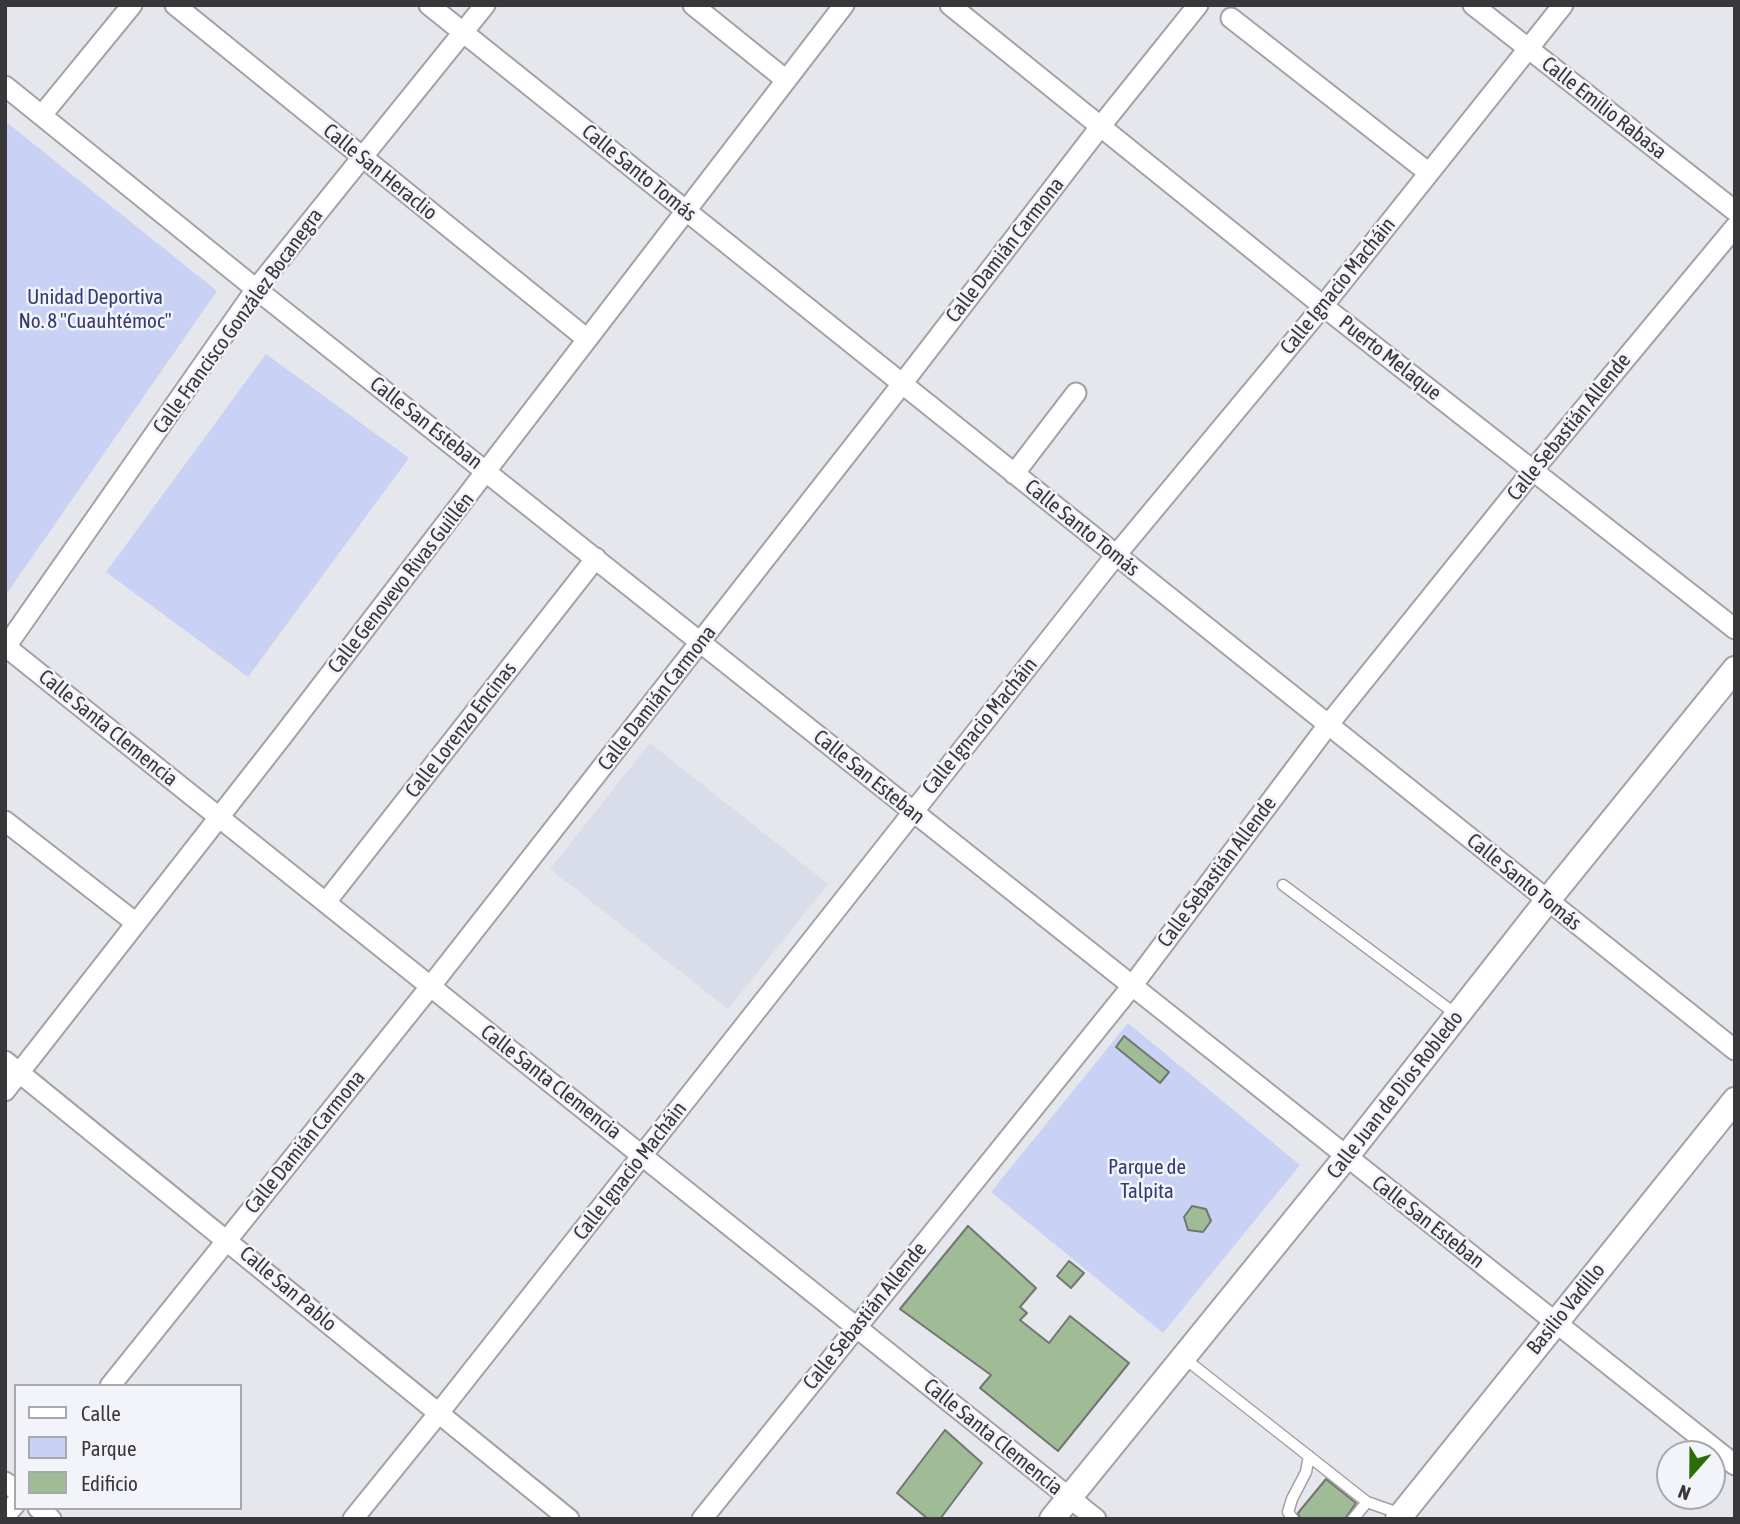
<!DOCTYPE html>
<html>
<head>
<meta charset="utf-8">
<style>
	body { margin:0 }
	#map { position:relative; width:1740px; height:1524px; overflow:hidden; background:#e6e7ec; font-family:"Asap Condensed",sans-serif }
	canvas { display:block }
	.frame { position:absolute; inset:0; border:7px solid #38383a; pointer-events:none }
	.legend { position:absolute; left:14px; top:1384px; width:228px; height:126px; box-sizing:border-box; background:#f3f4fa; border:2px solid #a8a9ad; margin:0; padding:9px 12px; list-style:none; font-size:21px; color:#38383a }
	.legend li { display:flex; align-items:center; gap:14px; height:35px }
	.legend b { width:35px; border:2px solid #a8a9ad }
	.north { position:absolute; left:1656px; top:1440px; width:70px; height:70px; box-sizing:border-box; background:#f3f4fa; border:2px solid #a8a9ad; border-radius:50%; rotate:201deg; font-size:19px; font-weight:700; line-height:28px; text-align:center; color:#38383a }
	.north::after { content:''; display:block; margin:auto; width:24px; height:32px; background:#2b6e08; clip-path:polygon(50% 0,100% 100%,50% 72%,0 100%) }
</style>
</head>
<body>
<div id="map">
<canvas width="1740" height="1524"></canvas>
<div class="frame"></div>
<ul class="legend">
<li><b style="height:9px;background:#fff"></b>Calle</li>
<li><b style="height:19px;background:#c9d1f5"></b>Parque</li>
<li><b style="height:19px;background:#9fbc96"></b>Edificio</li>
</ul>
<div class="north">N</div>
</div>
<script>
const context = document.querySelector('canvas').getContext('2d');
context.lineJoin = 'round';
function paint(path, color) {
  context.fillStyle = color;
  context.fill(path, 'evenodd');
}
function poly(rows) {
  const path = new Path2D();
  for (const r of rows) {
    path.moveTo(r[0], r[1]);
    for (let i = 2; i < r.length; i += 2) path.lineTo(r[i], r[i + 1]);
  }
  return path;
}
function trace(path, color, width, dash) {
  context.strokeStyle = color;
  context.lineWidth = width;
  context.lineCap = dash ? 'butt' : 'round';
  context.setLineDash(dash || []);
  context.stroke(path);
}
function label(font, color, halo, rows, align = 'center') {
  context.font = font + ' "Asap Condensed",sans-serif';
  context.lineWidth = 5;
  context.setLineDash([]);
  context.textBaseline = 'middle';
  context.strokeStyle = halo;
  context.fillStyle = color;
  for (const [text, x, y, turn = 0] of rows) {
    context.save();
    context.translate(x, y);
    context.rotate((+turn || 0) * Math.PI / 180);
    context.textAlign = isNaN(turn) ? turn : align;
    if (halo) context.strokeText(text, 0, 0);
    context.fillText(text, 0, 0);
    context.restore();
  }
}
const built = poly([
	[650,743,828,884,728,1009,550,869]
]);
const green = poly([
	[5,121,217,291,5,596],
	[266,354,409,458,248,677,106,572],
	[1128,1023,1300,1165,1163,1333,991,1192]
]);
const building = poly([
	[1124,1036,1169,1072,1160,1083,1116,1047,1124,1036],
	[1192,1206,1206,1209,1211,1221,1203,1232,1188,1230,1184,1217,1192,1206],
	[968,1226,1036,1288,1020,1307,1027,1313,1020,1320,1049,1343,1070,1316,1129,1363,1058,1451,980,1388,991,1375,900,1309,968,1226],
	[1069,1261,1084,1273,1071,1288,1057,1276,1069,1261],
	[945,1430,982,1463,940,1519,928,1519,897,1493,945,1430],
	[1326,1479,1356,1503,1345,1519,1300,1519,1298,1513,1326,1479]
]);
const service = poly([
	[1283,885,1457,1015],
	[1184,1358,1367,1502,1401,1514],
	[1293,1519,1288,1512,1292,1499,1306,1472,1309,1456],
	[1353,1519,1367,1502]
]);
const minor = poly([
	[175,5,587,339],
	[429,5,1735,1050],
	[693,5,786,80],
	[950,5,1323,306,1735,629],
	[1473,5,1735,211],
	[1231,18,1429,173],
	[5,86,256,289,1735,1465],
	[42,115,132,5],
	[1014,474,1076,393],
	[5,646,1096,1519],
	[5,648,256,289,485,5],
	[5,821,136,923],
	[326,902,596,558],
	[5,1061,569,1519],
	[5,1091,281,738,844,5],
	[110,1386,430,987,902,384,1100,127,1198,5],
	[5,1482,16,1490],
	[38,1508,51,1519],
	[5,1516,16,1503],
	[353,1519,438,1414,1116,555,1323,306,1563,5],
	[702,1519,1132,986,1328,725,1534,469,1735,227]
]);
const tertiary = poly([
	[1052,1519,1346,1157,1547,901,1735,669],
	[1398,1519,1735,1100]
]);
const streetNames = [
	["Calle Emilio Rabasa",1604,108,38],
	["Calle San Heraclio",380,172,39],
	["Calle Santo Tomás",639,173,39],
	["Calle Damián Carmona",1005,250,-52],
	["Calle Ignacio Macháin",1338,286,-51],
	["Calle Francisco González Bocanegra",238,321,-54],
	["Puerto Melaque",1390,358,38],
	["Calle San Esteban",426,423,38],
	["Calle Sebastián Allende",1569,427,-51],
	["Calle Santo Tomás",1082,528,39],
	["Calle Genovevo Rivas Guillén",401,583,-52],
	["Calle Damián Carmona",657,698,-52],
	["Calle Ignacio Macháin",980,726,-51],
	["Calle Santa Clemencia",108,728,39],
	["Calle Lorenzo Encinas",461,730,-52],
	["Calle San Esteban",869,777,39],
	["Calle Sebastián Allende",1217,872,-53],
	["Calle Santo Tomás",1524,882,39],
	["Calle Santa Clemencia",551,1082,38],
	["Calle Juan de Dios Robledo",1395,1095,-52],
	["Calle Damián Carmona",305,1142,-51],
	["Calle Ignacio Macháin",630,1171,-52],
	["Calle San Esteban",1428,1222,38],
	["Calle San Pablo",288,1289,40],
	["Basilio Vadillo",1566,1309,-51],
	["Calle Sebastián Allende",865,1316,-51],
	["Calle Santa Clemencia",993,1437,39]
];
const parkNames = [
	["Unidad Deportiva",95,297],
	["No. 8 \"Cuauhtémoc\"",95,321],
	["Parque de",1147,1167],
	["Talpita",1147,1191]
];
paint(built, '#d9dce9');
paint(green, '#c9d1f5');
paint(building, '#9fbc96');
trace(building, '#727571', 2);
trace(service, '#a0a2a6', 13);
trace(minor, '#a0a2a6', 23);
trace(tertiary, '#a0a2a6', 28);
trace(service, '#fff', 10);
trace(minor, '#fff', 19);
trace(tertiary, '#fff', 24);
label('21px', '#38383a', '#f3f4fa', streetNames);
label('21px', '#343b71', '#f3f4fa', parkNames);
</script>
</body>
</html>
